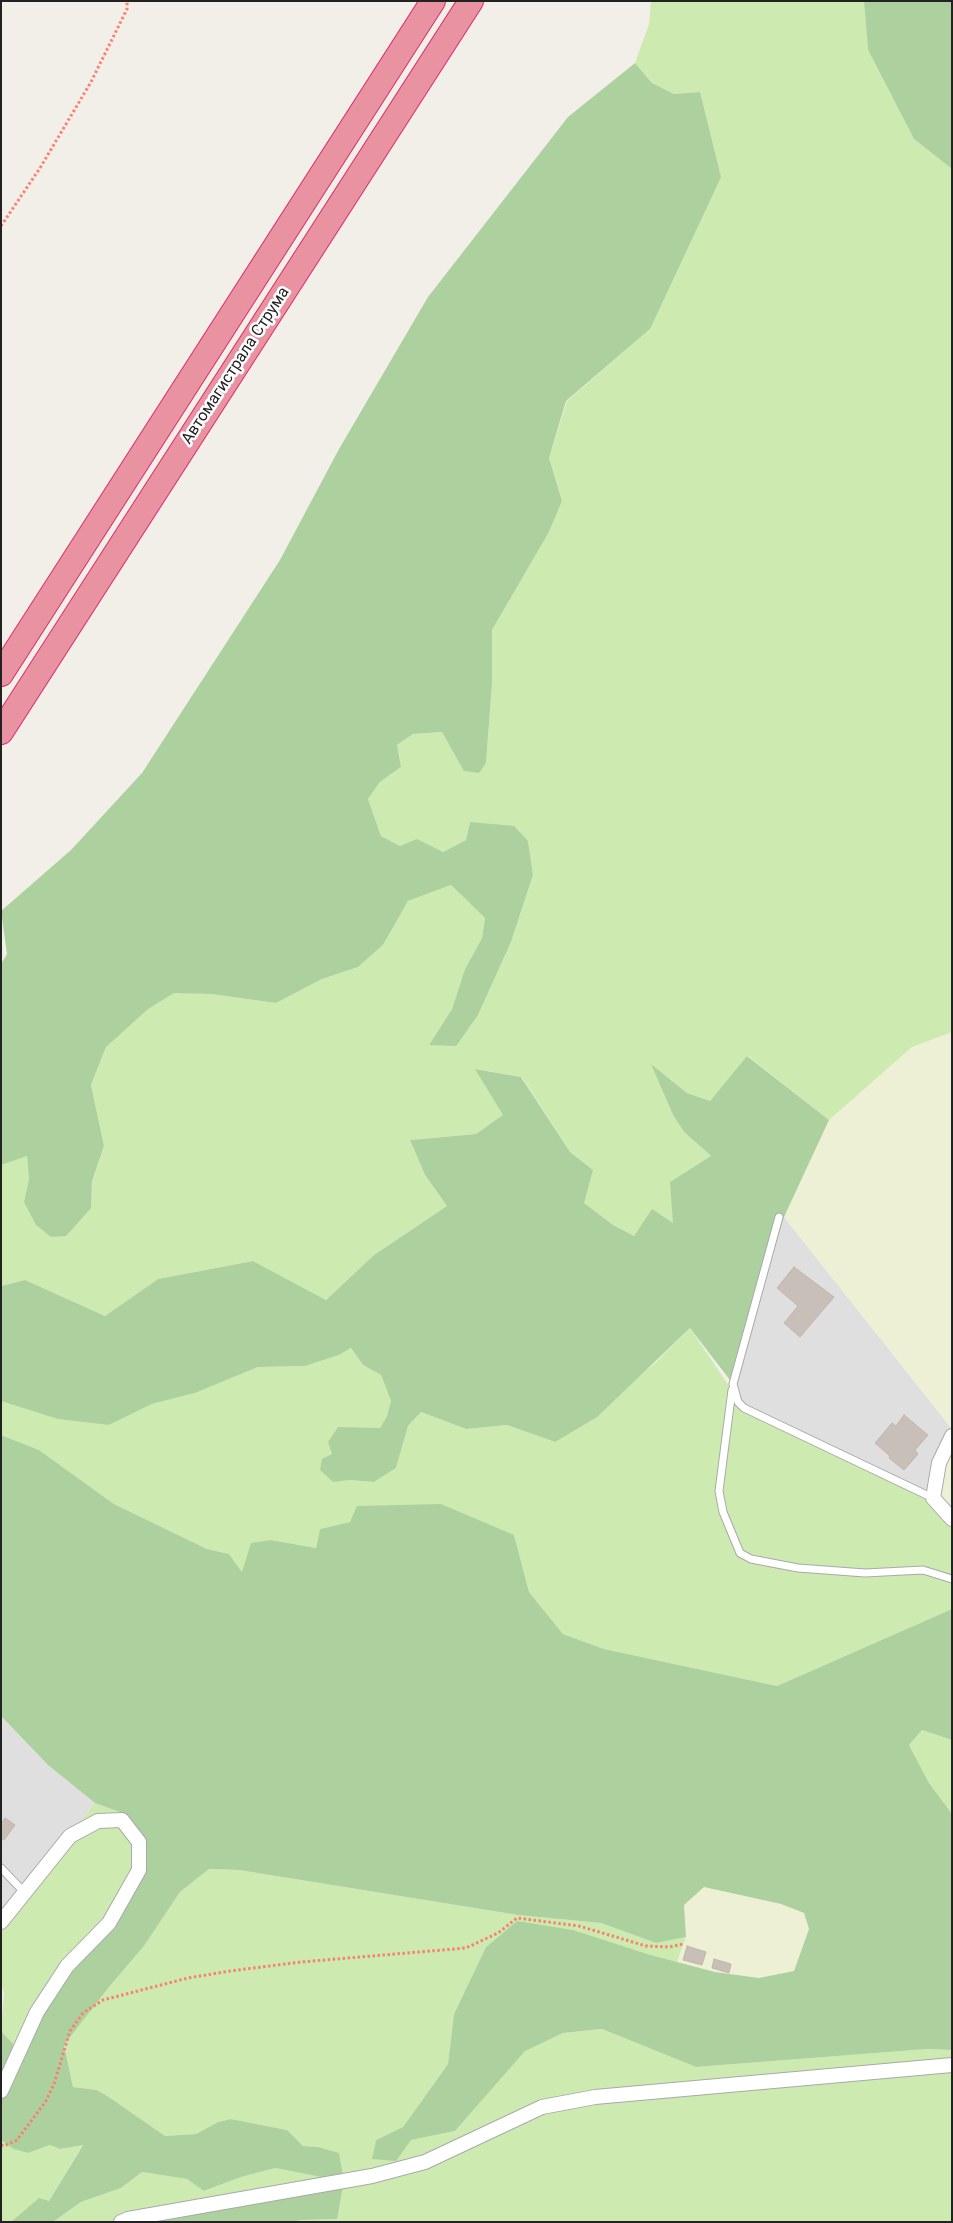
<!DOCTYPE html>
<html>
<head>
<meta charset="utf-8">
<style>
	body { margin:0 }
	#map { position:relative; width:953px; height:2223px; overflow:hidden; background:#f2efe9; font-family:Roboto,sans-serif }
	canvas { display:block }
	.frame { position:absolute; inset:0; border:2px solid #222; pointer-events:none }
</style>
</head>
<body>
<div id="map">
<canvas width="953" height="2223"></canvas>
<div class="frame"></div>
</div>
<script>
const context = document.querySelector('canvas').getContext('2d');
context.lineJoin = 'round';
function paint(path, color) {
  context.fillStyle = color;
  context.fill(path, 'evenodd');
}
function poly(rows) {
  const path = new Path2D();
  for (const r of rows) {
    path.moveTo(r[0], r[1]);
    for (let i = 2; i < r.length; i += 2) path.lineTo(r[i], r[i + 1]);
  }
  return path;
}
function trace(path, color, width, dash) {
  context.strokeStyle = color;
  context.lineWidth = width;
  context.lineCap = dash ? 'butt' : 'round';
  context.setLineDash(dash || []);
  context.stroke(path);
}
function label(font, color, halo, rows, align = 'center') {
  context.font = font + ' Roboto,sans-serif';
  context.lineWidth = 5;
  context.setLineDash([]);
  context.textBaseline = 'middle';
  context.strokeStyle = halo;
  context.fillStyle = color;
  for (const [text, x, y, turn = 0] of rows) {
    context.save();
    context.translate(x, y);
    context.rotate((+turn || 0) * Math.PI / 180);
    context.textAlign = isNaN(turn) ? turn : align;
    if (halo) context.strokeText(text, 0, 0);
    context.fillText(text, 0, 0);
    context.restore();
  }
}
const residential = poly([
	[784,1217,952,1429,952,1436,933,1498,744,1408,733,1384],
	[1,1716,48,1765,95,1803,1,1922]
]);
const farmland = poly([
	[952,1032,952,1429,784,1217,829,1120,912,1047],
	[952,1436,952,1519,933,1498],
	[704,1887,781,1904,804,1913,809,1929,794,1971,759,1978,715,1972,677,1962,686,1937,684,1905]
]);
const grass = poly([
	[651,1,864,1,868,50,914,139,952,169,952,1032,912,1047,829,1120,748,1056,710,1101,687,1093,652,1065,673,1115,684,1132,711,1156,673,1223,634,1236,613,1225,583,1203,593,1170,570,1152,522,1077,476,1069,504,1115,476,1134,410,1140,425,1175,447,1206,374,1255,326,1300,253,1261,158,1279,105,1316,25,1280,1,1286,1,1165,27,1155,29,1179,24,1202,91,1208,92,1181,104,1146,91,1085,106,1047,141,1013,174,992,211,994,276,1003,322,979,358,967,383,945,408,901,451,885,485,918,482,938,465,969,452,1009,429,1045,478,1015,511,942,533,875,528,841,470,822,466,840,443,852,417,840,400,846,381,836,368,799,380,782,401,767,397,745,413,734,442,732,486,764,492,684,492,630,549,532,562,501,549,458,567,401,650,329,700,92,674,94,652,83,635,63,649,24],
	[690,1328,744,1408,933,1498,952,1519,952,1609,777,1686,604,1649,563,1634,529,1592,514,1535,350,1522,320,1529,316,1548,271,1540,243,1573,229,1554,207,1549,114,1504,39,1450,1,1435,1,1401,109,1425,152,1404,195,1393,258,1367,305,1366,339,1355,351,1348,363,1365,381,1375,391,1401,387,1416,380,1428,332,1454,333,1481,350,1480,374,1482,396,1468,408,1426,421,1412,466,1429,507,1425,555,1442,622,1391,656,1362],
	[922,1730,952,1740,952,1814,929,1783,909,1745],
	[95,1803,128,1815,144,1837,139,1870,20,2051,1,2031,4,1993,1,1984,1,1922],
	[209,1869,239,1870,518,1915,601,1923,656,1943,686,1937,677,1962,517,1921,486,1947,454,2014,448,2064,403,2127,376,2140,373,2159,411,2140,455,2131,525,2050,563,2033,602,2029,696,2067,927,2049,952,2050,952,2222,293,2222,299,2220,336,2219,53,2222,81,2202,121,2188,142,2172,187,2179,205,2191,241,2177,275,2168,344,2181,318,2147,303,2146,287,2130,231,2119,218,2122,196,2134,165,2136,109,2097,97,2090,73,2087,64,2045,109,1987,144,1946,180,1892],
	[1,2140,14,2148,28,2153,50,2145,60,2149,83,2144,49,2201,11,2222,1,2222]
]);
const forest = poly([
	[864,1,952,1,952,169,914,139,868,50],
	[635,63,652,83,674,94,700,92,721,177,650,329,566,401,549,458,562,501,549,532,492,630,492,684,486,763,479,773,464,771,442,732,413,734,397,745,401,767,380,782,368,799,381,836,400,846,417,839,443,852,466,840,470,822,514,826,528,841,533,875,511,942,478,1015,456,1046,429,1045,452,1009,465,969,482,938,485,918,451,885,408,901,383,945,358,967,322,979,276,1003,211,994,174,993,148,1009,106,1047,91,1085,104,1146,92,1181,91,1208,66,1236,51,1237,36,1225,24,1202,29,1179,27,1156,1,1165,1,964,7,954,1,911,71,850,142,773,280,560,339,449,428,297,568,117],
	[747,1056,829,1120,784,1217,733,1384,690,1328,597,1417,555,1442,507,1425,466,1429,421,1412,408,1426,396,1468,374,1482,350,1480,333,1482,320,1470,322,1459,332,1454,328,1442,338,1427,380,1428,387,1416,391,1401,381,1375,363,1365,351,1348,339,1355,305,1366,258,1367,195,1393,152,1404,109,1425,58,1419,1,1401,1,1286,25,1280,105,1316,158,1279,253,1261,326,1300,374,1255,447,1206,425,1175,410,1140,476,1134,503,1115,475,1069,521,1077,570,1152,593,1170,584,1203,613,1225,634,1236,652,1209,673,1223,670,1182,711,1156,684,1132,673,1115,651,1064,687,1093,710,1101],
	[1,1435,39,1450,114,1504,207,1549,229,1554,242,1572,251,1543,271,1540,316,1548,320,1529,350,1522,357,1506,441,1504,514,1535,529,1592,563,1634,604,1649,777,1686,952,1609,952,1740,922,1730,909,1745,929,1783,952,1814,952,2050,927,2049,696,2067,602,2029,563,2033,525,2051,455,2131,411,2140,396,2161,372,2159,376,2140,403,2127,448,2064,454,2014,486,1947,517,1921,573,1930,647,1954,715,1972,759,1978,794,1971,809,1929,804,1913,781,1904,704,1887,684,1905,686,1937,656,1943,601,1923,518,1915,239,1870,209,1869,180,1892,144,1946,109,1987,64,2045,73,2087,97,2090,109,2097,165,2136,196,2134,218,2122,231,2119,287,2130,303,2146,318,2147,339,2153,344,2181,337,2219,300,2220,293,2222,121,2222,342,2181,275,2168,241,2177,204,2191,187,2179,142,2172,121,2188,81,2202,53,2222,11,2222,39,2198,49,2201,83,2145,60,2149,50,2145,28,2153,14,2149,1,2140,1,2031,19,2050,34,2018,109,1923,139,1870,144,1838,128,1815,95,1803,48,1765,1,1716]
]);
const building = poly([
	[794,1267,834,1297,800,1337,784,1323,798,1306,777,1288,794,1267],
	[904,1415,928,1435,915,1450,918,1454,904,1470,889,1458,890,1456,875,1443,892,1423,896,1426,904,1415],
	[5,1818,15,1825,4,1840,1,1838,1,1824,5,1818],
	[687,1946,706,1952,702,1965,683,1960,687,1946],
	[714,1959,731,1964,729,1973,712,1968,714,1959]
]);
const path = poly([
	[1,226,40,168,91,82,127,9,127,1],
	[1,2145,4,2146,17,2140,46,2101,54,2084,70,2031,83,2013,103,2000,188,1978,230,1971,301,1962,466,1948,498,1933,517,1918,579,1926,646,1946,669,1947,683,1944]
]);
const lane = poly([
	[779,1217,733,1384,738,1402,744,1408,933,1498],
	[732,1390,719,1491,723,1512,740,1553,751,1559,798,1568,865,1573,923,1570,952,1579],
	[1,1868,25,1893]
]);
const street = poly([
	[952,1436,939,1463,933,1498,952,1519],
	[1,1922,70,1836,98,1821,122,1820,139,1842,139,1870,109,1923,67,1966,37,2012,1,2091],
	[121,2222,128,2219,372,2176,425,2162,542,2107,595,2097,952,2065]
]);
const highway = poly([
	[1,674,433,1],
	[1,732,471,1]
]);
const streetNames = [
	["Автомагистрала Струма",236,366,-57]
];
paint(residential, '#e0dfdf');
paint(farmland, '#eef0d5');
paint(grass, '#cdebb0');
paint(forest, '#add19e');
paint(building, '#c7bfb8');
trace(building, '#c4b6ab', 1);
trace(lane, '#a9a9a9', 9);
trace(street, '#a9a9a9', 16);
trace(highway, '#dc2a67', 26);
trace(path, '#fa8072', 3, [2.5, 2.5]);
trace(lane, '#fff', 7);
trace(street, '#fff', 14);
trace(highway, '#e892a2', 24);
label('16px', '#222', '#fff', streetNames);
</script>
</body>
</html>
